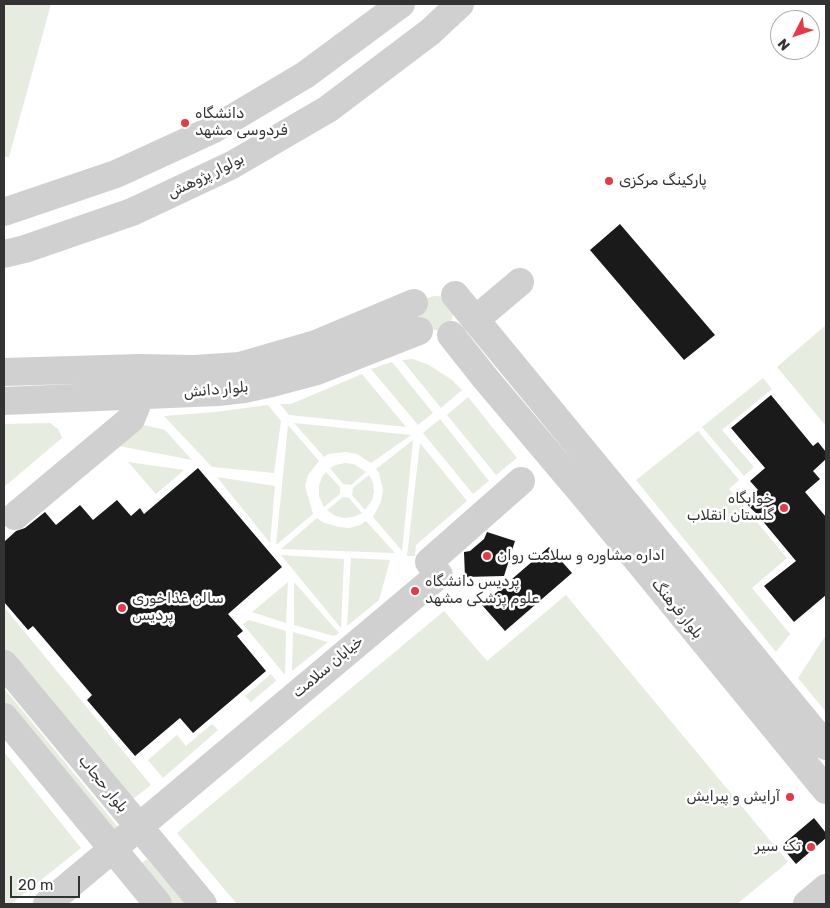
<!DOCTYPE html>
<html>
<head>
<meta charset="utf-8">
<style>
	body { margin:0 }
	#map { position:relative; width:830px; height:908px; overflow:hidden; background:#fff; font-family:Rubik,sans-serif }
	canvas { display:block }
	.frame { position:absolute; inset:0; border:5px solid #333; pointer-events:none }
	.north { position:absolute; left:770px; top:10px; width:50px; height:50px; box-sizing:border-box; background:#fff; border:1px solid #adadad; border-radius:50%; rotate:229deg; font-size:14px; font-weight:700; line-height:20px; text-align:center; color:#333 }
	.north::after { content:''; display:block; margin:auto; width:18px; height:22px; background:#e63946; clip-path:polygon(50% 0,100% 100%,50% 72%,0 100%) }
	.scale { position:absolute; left:10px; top:876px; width:70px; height:22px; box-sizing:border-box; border:2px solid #333; border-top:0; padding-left:6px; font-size:15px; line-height:18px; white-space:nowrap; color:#333; -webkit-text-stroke:4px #fff; paint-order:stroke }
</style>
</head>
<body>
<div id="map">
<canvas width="830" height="908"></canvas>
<div class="frame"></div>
<div class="north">N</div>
<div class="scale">20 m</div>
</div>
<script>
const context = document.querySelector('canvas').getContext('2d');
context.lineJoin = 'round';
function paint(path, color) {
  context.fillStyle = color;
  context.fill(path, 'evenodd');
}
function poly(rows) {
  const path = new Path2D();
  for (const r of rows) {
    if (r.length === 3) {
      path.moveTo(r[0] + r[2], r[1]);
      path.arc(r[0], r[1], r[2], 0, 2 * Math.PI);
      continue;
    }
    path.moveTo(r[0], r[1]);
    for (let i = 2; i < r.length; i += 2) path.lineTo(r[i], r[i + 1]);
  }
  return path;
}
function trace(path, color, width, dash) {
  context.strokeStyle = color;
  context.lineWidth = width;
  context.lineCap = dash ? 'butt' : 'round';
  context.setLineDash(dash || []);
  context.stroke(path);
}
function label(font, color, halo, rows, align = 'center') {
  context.font = font + ' Rubik,"Noto Sans Arabic",sans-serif';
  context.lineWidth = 5;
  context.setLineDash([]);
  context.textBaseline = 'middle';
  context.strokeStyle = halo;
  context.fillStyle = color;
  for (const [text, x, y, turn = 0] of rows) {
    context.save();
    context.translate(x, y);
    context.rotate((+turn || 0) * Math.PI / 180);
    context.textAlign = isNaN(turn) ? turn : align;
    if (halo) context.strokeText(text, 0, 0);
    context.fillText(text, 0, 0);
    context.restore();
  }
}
const green = poly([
	[4,4,51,4,9,157,4,157],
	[436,313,17],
	[826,325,826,426,777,367],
	[413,359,429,365,452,380,462,390,441,408,402,360],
	[392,362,433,413,418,425,371,369],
	[362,374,406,427,289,415,280,404,291,404],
	[763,378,772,389,722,430,754,467,744,476,702,427],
	[468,397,517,458,496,475,447,415],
	[268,405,281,421,274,473,212,467,164,416,215,412],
	[440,419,489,481,473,494,423,433],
	[50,423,58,429,62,438,4,487,4,424],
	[294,423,411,435,371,463,357,454,346,452,328,454,324,457],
	[144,425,165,430,192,460,119,446],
	[288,425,319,461,308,475,305,486,313,514,276,545],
	[698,431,739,480,729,489,787,558,752,588,790,634,776,652,636,480],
	[413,440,402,551,373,517,381,502,383,490,379,473,376,469],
	[420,443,467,501,416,545,415,556,407,556],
	[128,462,184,470,156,494],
	[345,463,354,464,366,472,351,485,343,484,330,468,336,465],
	[326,472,340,487,340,494,324,507,319,496,319,486,322,477],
	[369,475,373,483,374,492,372,500,365,510,352,495,353,488],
	[217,477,275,486,270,543],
	[343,497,349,498,362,513,353,517,344,518,336,516,328,511,327,510],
	[317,518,324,523,339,527,349,528,360,525,366,521,395,553,281,549],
	[281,555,344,559,341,628],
	[351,558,390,560,379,600,347,626],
	[288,582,286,623,252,612],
	[294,582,339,633,334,636,294,625],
	[566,595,788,862,737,904,237,904,177,833,444,611,487,661],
	[4,607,151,785,129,802,4,649],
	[249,620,286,631,285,675,243,624],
	[293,632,328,642,292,671],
	[826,635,826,712,798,678],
	[271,674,276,681,251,702,245,696],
	[4,688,118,827,110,833,4,704],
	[212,724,218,730,163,778,148,760,177,735,186,746],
	[4,752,81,848,11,904,4,904],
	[147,859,185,904,172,904,139,865]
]);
const building = poly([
	[620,224,715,335,684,360,590,250],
	[771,395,813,446,818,442,826,452,826,459,813,471,820,479,805,492,826,517,826,595,794,622,764,586,796,561,756,513,744,502,758,490,750,481,765,468,731,428],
	[198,468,282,567,228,614,243,631,237,636,266,671,193,733,180,718,135,756,87,700,92,695,33,626,28,630,4,602,4,542,16,531,25,528,45,512,56,525,80,505,93,520,117,500,131,516,140,508,144,514],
	[487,532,515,541,504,576,465,577,464,552,470,551,484,539],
	[549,547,572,573,505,631,482,605],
	[814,818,826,833,826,838,796,864,781,846]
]);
const minor = poly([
	[4,212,116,174,214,129,305,75,401,4],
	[4,254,25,249,132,212,232,165,328,109,430,32,460,4],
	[455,295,826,746],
	[475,320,520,282],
	[451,335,485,378,593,506,826,790],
	[4,372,139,368,194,369,240,366,316,344,414,303],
	[4,401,218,392,244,389,272,383,317,371,419,331],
	[15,516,131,419,136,407,131,394],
	[4,664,203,904],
	[4,717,158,904],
	[47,904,439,575,429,562,521,481],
	[807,904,826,888]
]);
const markers = [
	[185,123,5,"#e63946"],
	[609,181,5,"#e63946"],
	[784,508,5,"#e63946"],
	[487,556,5,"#e63946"],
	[415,591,5,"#e63946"],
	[122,608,5,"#e63946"],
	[790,797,5,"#e63946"],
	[811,847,5,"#e63946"]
];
const poiNames = [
	["دانشگاه",195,114],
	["فردوسی مشهد",195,131],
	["پارکینگ مرکزی",619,181],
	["خوابگاه",774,499,"right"],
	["گلستان انقلاب",774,516,"right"],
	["اداره مشاوره و سلامت روان",497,556],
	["پردیس دانشگاه",425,582],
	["علوم پزشکی مشهد",425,599],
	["سالن غذاخوری",132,599],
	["پردیس",132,616],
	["آرایش و پیرایش",780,797,"right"],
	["تک سیر",801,847,"right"]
];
const streetNames = [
	["بولوار پژوهش",206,176,-26],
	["بلوار دانش",216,390,-5],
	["بلوار فرهنگ",677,609,51],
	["خیابان سلامت",328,667,-40],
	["بلوار حجاب",103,784,51]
];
paint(green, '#e6ecdf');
paint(building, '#1a1a1a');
trace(minor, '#d0d0d0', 28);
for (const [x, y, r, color] of markers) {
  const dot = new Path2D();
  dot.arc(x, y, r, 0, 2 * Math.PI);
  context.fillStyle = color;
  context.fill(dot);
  trace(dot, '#fff', 2);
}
label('15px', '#333', '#fff', poiNames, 'left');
label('15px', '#333', '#fff', streetNames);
</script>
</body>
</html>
